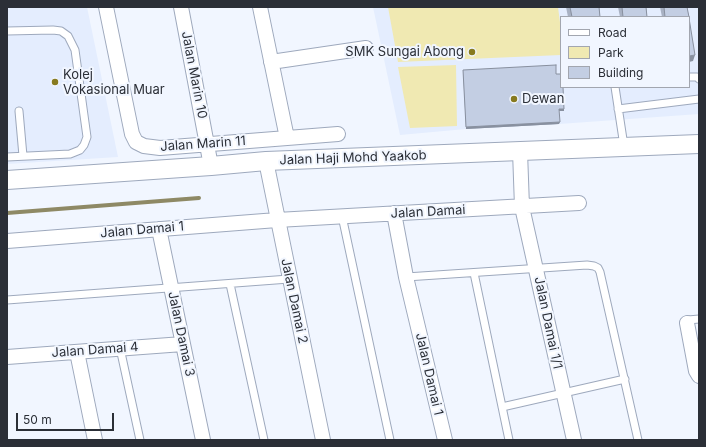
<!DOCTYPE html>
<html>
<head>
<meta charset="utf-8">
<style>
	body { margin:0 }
	#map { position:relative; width:706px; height:447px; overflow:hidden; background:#f1f6ff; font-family:Inter,sans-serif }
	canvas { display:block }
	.frame { position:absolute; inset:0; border:8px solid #2b2f37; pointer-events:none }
	.legend { position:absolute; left:560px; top:16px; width:130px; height:72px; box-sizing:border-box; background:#f1f6ff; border:1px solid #a2a6af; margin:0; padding:5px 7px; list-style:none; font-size:12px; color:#2b2f37 }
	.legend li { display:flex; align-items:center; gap:8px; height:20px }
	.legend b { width:20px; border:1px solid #a2a6af }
	.scale { position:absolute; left:16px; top:413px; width:98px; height:18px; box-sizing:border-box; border:2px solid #2b2f37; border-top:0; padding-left:5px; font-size:12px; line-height:14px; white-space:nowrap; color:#2b2f37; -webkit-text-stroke:3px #f1f6ff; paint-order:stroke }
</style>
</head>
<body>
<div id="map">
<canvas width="706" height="447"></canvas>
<div class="frame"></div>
<ul class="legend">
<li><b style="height:5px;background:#fff"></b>Road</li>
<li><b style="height:11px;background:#f0e9b2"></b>Park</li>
<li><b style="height:11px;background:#c3cee3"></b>Building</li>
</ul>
<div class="scale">50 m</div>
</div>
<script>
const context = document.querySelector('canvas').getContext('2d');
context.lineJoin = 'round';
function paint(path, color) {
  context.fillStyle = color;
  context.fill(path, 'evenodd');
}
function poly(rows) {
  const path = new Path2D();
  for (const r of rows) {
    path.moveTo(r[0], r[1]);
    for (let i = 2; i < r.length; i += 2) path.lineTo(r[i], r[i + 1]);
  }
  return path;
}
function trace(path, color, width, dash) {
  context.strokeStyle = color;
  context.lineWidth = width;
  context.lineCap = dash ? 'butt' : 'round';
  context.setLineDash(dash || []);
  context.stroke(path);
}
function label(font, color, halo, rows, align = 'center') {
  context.font = font + ' Inter,sans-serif';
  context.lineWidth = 4;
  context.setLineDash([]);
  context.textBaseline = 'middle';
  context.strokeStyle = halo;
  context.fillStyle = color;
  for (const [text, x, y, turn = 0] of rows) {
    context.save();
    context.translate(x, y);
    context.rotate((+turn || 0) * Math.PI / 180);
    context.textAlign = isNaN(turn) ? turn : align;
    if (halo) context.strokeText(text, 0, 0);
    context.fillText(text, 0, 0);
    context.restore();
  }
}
const built = poly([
	[7,7,87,7,118,157,7,164],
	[373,7,699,7,699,114,559,124,466,129,400,135],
	[561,17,689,17,689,87,561,87]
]);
const green = poly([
	[388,7,558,7,561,30,561,55,398,62],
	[456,65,457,126,410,128,398,67]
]);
const stream = poly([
	[7,213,199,198]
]);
const service = poly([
	[7,31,53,30,61,31,68,36,75,50,87,137,84,145,80,150,70,154,7,157],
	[689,77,697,77,699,79],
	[615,87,624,146],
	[618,109,699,99],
	[19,111,23,156],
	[342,216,390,440],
	[474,273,509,440],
	[406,277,587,265,594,266,598,268,600,272,638,440],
	[230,284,264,440],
	[7,300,289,279],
	[687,323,688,320,699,319],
	[120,348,140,440],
	[502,407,625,379]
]);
const minor = poly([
	[106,7,132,134,136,142,144,146,160,148,338,134],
	[181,7,211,166],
	[260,7,287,138],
	[271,62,366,48],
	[520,151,522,207,574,440],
	[266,161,323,440],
	[394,213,406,277,445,440],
	[159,229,203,440],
	[7,241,277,220,579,203],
	[687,323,696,371,699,376],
	[77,352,95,440],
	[7,357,183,344]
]);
const tertiary = poly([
	[7,180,211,166,266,161,699,144]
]);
const wall = poly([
	[566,7,599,7,600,17,568,17],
	[618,7,646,7,647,17,620,17],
	[660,7,687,7,689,17,662,17],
	[463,70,556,74,564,109,564,111,559,111,559,124,466,129,463,72]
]);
const shadedWall = poly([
	[695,55,693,61,689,62,689,56],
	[559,109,564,109,564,111,558,111],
	[560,122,559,124,466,129,466,127]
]);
const building = poly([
	[570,7,599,7,600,17,572,17,570,7],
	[622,7,646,7,647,17,623,17,622,7],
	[664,7,687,7,689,17,665,17,664,7],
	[689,18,695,55,689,56,689,18],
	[556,65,556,74,561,74,561,87,563,87,564,109,559,109,560,122,466,127,463,70,556,65]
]);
const markers = [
	[472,52,4,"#877a1f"],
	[55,82,4,"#877a1f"],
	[514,99,4,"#877a1f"]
];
const poiNames = [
	["SMK Sungai Abong",464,52,"right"],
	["Kolej",63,75],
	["Vokasional Muar",63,90],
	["Dewan",522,99]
];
const streetNames = [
	["Jalan Marin 10",194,75,79],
	["Jalan Marin 11",203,144,-4],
	["Jalan Haji Mohd Yaakob",353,158,-2],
	["Jalan Damai",428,212,-3],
	["Jalan Damai 1",142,230,-5],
	["Jalan Damai 2",294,301,78],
	["Jalan Damai 1/1",548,323,78],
	["Jalan Damai 3",181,334,78],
	["Jalan Damai 4",95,350,-4],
	["Jalan Damai 1",429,374,77]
];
paint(built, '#e4edfe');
paint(green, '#f0e9b2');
trace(stream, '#8e8965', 4);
trace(service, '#9ea9bd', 9);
trace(minor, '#9ea9bd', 16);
trace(tertiary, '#9ea9bd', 20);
trace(service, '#fff', 7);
trace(minor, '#fff', 14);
trace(tertiary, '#fff', 18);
paint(wall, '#a8b1c3');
paint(shadedWall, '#88909f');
paint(building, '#c3cee3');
trace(building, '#88909f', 1);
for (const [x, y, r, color] of markers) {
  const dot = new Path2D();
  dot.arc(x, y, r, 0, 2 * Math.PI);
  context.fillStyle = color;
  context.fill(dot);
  trace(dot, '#f1f6ff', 1.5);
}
label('13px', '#2b2f37', '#f1f6ff', poiNames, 'left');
label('13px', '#2b2f37', '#f1f6ff', streetNames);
</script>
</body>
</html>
